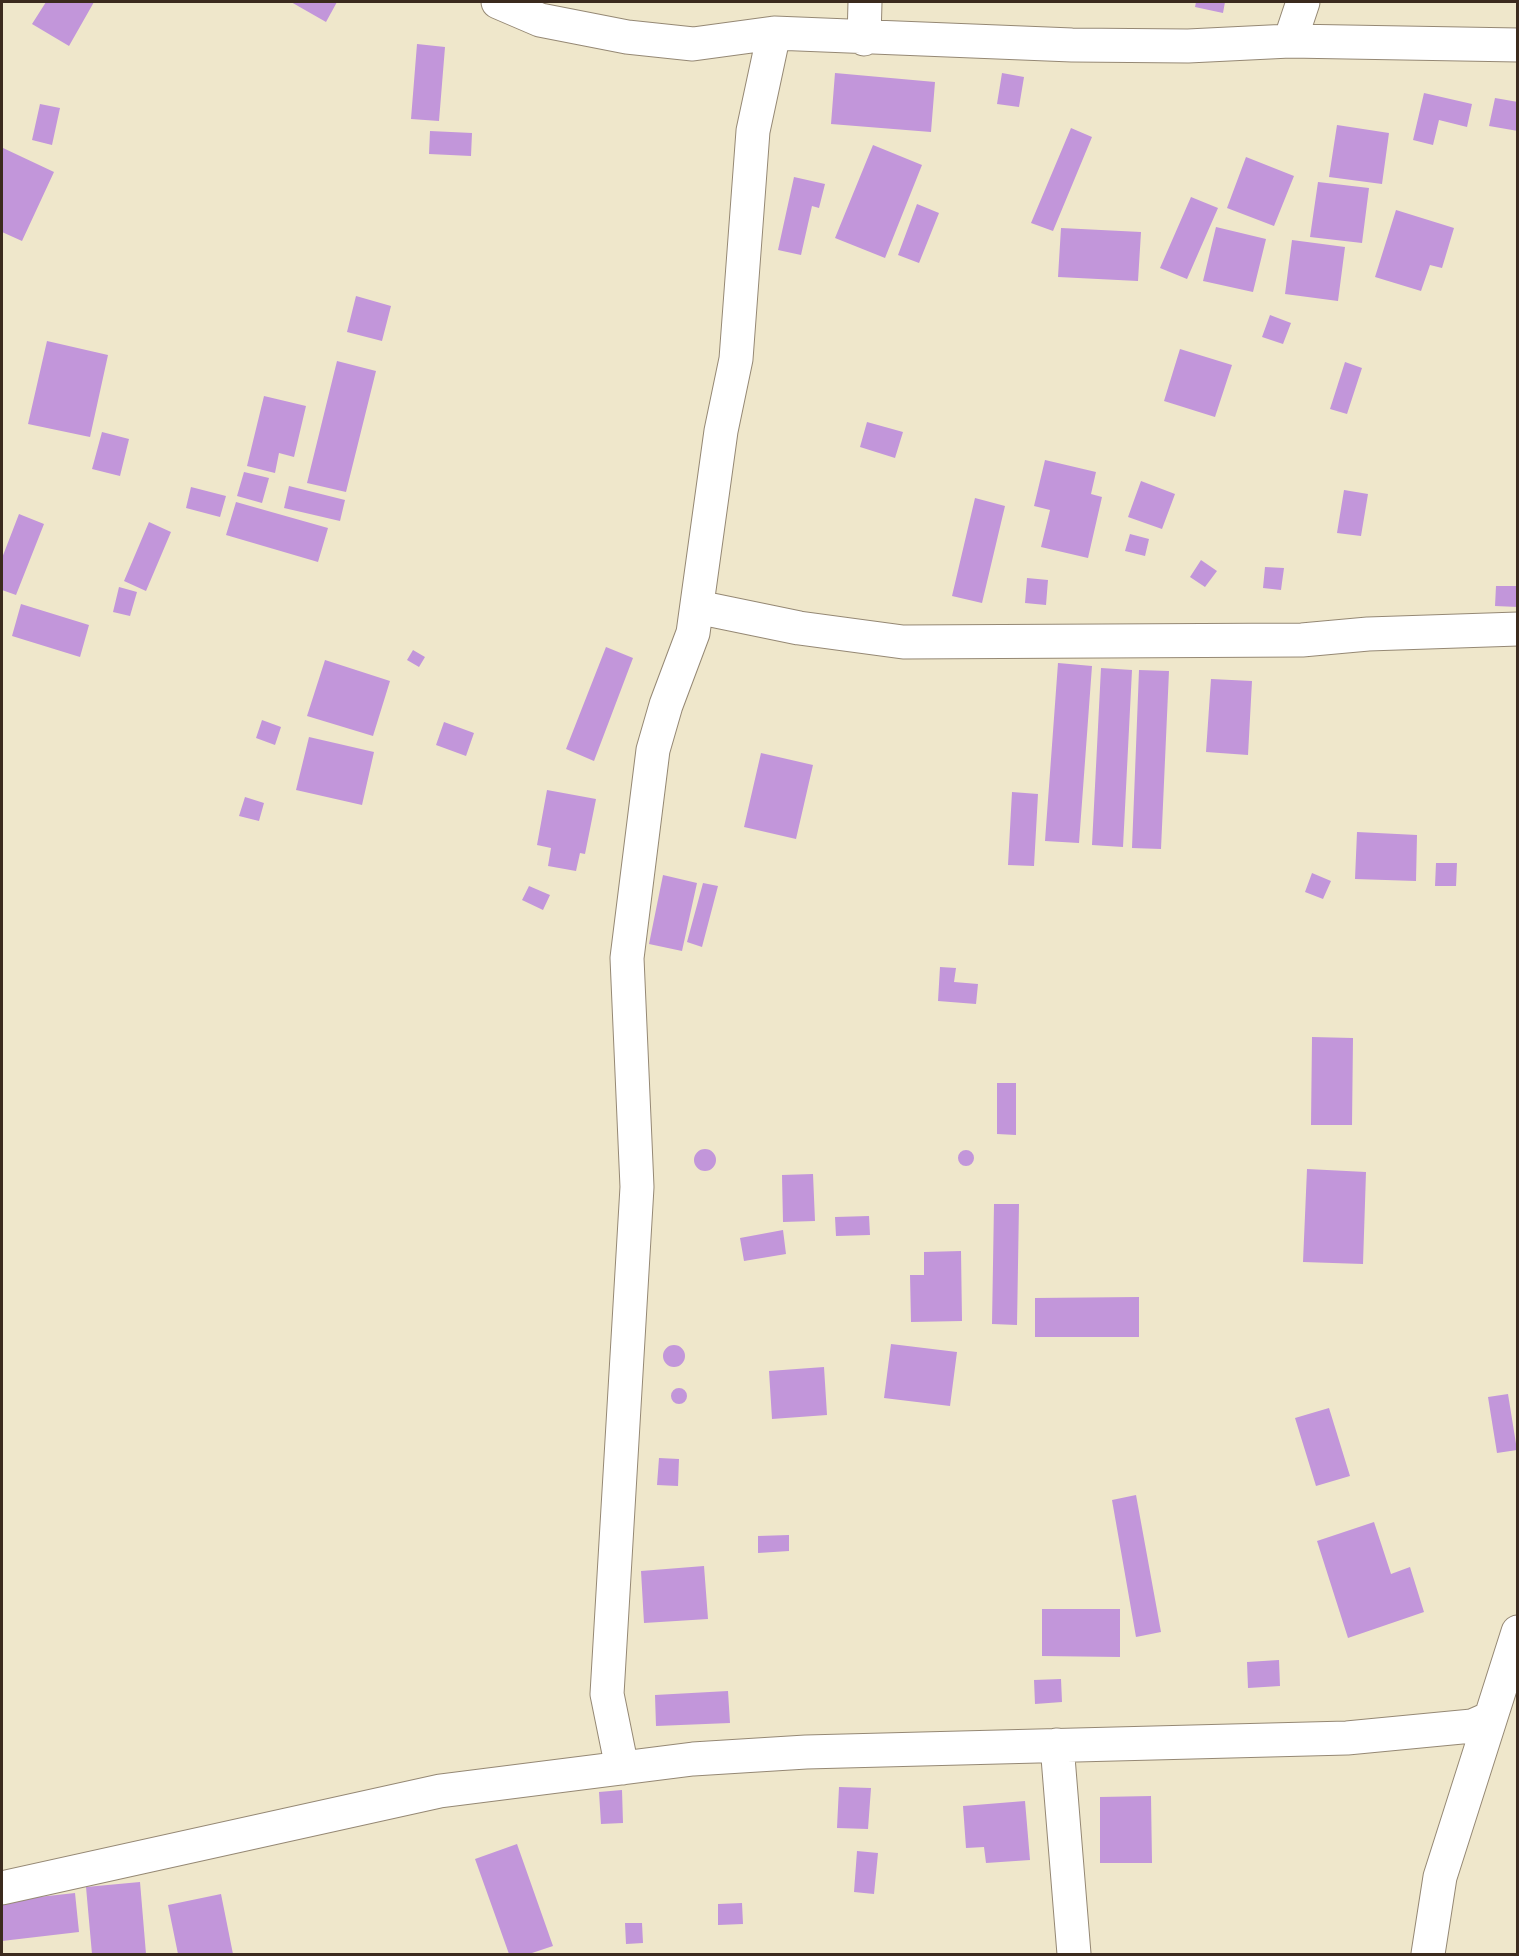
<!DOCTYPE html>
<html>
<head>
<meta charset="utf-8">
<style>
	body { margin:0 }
	#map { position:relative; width:1519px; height:1956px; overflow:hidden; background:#efe7cb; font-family:Pangolin,sans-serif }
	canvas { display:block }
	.frame { position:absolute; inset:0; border:3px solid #3b2a1e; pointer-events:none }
</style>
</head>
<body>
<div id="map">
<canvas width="1519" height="1956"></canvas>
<div class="frame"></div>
</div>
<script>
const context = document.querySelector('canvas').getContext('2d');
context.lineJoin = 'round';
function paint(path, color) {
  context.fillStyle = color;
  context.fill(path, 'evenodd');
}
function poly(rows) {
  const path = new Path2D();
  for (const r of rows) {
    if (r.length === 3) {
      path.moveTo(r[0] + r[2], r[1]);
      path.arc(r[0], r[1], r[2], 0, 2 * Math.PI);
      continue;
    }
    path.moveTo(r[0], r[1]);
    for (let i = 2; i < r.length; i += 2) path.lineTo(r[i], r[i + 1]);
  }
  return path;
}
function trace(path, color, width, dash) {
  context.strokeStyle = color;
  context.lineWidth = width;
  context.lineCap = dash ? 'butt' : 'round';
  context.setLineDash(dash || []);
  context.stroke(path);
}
const building = poly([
	[46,2,94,2,69,46,32,24],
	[291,2,337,2,326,22],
	[1196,2,1225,2,1223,13,1195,7],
	[417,44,445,47,439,121,411,119],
	[835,73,935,82,931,132,831,124],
	[1002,73,1024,77,1019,107,997,104],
	[1424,93,1472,104,1467,127,1439,120,1433,145,1413,140],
	[1495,98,1518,102,1518,131,1489,126],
	[40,104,60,108,52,145,32,140],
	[1337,125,1389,133,1382,184,1329,177],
	[1071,128,1092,137,1053,231,1031,223],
	[430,131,472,133,471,156,429,154],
	[873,145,922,165,885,258,835,238],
	[3,148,54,172,22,241,2,232],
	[1246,157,1294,176,1274,226,1227,208],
	[794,177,825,184,819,208,812,206,801,255,778,250],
	[1318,182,1369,188,1362,243,1310,237],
	[1191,197,1218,208,1187,279,1160,268],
	[917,204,939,213,919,263,898,255],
	[1396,210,1454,228,1442,268,1430,265,1421,291,1375,277],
	[1216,227,1266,239,1253,292,1203,281],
	[1061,228,1141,232,1138,281,1058,277],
	[1292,240,1345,247,1338,301,1285,294],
	[356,296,391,306,382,341,347,332],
	[1270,315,1291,323,1283,344,1262,337],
	[47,341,108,355,90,437,28,424],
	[1180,349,1232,365,1215,417,1164,401],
	[337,361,376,371,346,492,307,483],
	[1345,362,1362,368,1347,414,1330,409],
	[264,396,306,406,294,457,279,453,275,473,247,466],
	[867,422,903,432,895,458,860,447],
	[102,432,129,439,120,476,92,469],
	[1045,460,1096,472,1091,494,1102,497,1088,558,1041,547,1050,510,1034,506],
	[244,472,269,478,262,503,237,496],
	[1141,481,1175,494,1162,529,1128,517],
	[289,486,345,500,340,521,284,508],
	[191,487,226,496,220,517,186,508],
	[1344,490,1368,494,1361,536,1337,533],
	[975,498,1005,506,982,603,952,596],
	[236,502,328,528,318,562,226,535],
	[19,514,44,524,16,595,2,590,2,558],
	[149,522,171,532,146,591,124,581],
	[1130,534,1149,539,1145,556,1125,551],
	[1201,560,1217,571,1205,587,1190,577],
	[1265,567,1284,568,1281,590,1263,588],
	[1027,578,1048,580,1046,605,1025,603],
	[1496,586,1518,586,1518,607,1495,606],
	[119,587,137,592,130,616,113,612],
	[21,604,89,625,80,657,12,636],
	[606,647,633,658,594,761,566,749],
	[413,650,425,657,419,667,407,660],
	[325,660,390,681,373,736,307,716],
	[1058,663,1092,666,1079,843,1045,841],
	[1101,668,1132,670,1123,847,1092,845],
	[1139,670,1169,671,1161,849,1132,848],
	[1211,679,1252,681,1248,755,1206,752],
	[262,720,281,727,275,745,256,738],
	[444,722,474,733,466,756,436,745],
	[309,737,374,752,362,805,296,790],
	[761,753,813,765,796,839,744,827],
	[547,790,596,799,585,854,580,853,576,871,548,866,551,848,537,845],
	[1012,792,1038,794,1034,866,1008,865],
	[245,797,264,803,259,821,239,816],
	[1357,832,1417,835,1416,881,1355,879],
	[1436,863,1457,863,1456,886,1435,886],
	[1312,873,1331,881,1323,899,1305,892],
	[663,875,697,883,682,951,649,944],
	[703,883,718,886,702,947,687,942],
	[529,886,550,895,543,910,522,900],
	[940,967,956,968,954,982,978,984,976,1004,938,1001],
	[1312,1037,1353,1038,1352,1125,1311,1125],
	[997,1083,1016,1083,1016,1135,997,1134],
	[705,1160,11],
	[966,1158,8],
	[1307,1169,1366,1172,1363,1264,1303,1262],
	[813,1174,815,1221,783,1222,782,1175],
	[994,1204,1019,1204,1017,1325,992,1324],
	[869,1216,870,1235,836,1236,835,1217],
	[783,1230,786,1254,744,1261,740,1238],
	[961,1251,962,1321,911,1322,910,1275,924,1275,924,1252],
	[1139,1297,1139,1337,1035,1337,1035,1298],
	[891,1344,957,1352,950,1406,884,1398],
	[674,1356,11],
	[824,1367,827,1415,772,1419,769,1371],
	[679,1396,8],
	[1508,1394,1517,1450,1497,1453,1488,1397],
	[1329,1408,1350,1476,1316,1486,1295,1418],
	[659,1458,679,1459,678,1486,657,1485],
	[1136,1495,1161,1632,1136,1637,1112,1500],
	[1374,1522,1391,1574,1410,1567,1424,1612,1348,1638,1317,1541],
	[789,1535,789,1551,758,1553,758,1536],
	[704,1566,708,1619,644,1623,641,1571],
	[1042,1609,1120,1609,1120,1657,1042,1656],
	[1279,1660,1280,1686,1248,1688,1247,1662],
	[1061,1679,1062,1702,1035,1704,1034,1680],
	[728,1691,730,1723,656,1726,655,1695],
	[839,1787,871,1788,868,1829,837,1828],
	[622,1790,623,1823,601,1824,599,1792],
	[1151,1796,1152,1863,1100,1863,1100,1797],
	[1025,1801,1030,1860,986,1863,984,1847,966,1848,963,1806],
	[517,1844,553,1946,529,1954,509,1954,475,1859],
	[857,1851,878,1853,874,1894,854,1892],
	[140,1882,146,1954,92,1954,86,1887],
	[75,1893,79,1932,2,1941,2,1901],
	[221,1894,233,1954,178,1954,168,1905],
	[742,1903,743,1924,718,1925,718,1904],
	[625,1923,642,1923,643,1943,626,1944]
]);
const minor = poly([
	[498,2,540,20,627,37,693,44,774,33,1072,45,1188,46,1290,41,1518,45],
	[864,39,865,2],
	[1290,41,1303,2],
	[697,607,799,628,903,642,1302,640,1368,634,1518,629],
	[1057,1745,1074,1954],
	[622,1768,607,1694,637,1187,627,958,653,750,666,705,693,633,721,431,736,359,753,131,774,33],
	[2,1888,440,1791,693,1759,806,1752,1347,1738,1472,1726,1488,1719],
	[1428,1954,1440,1877,1518,1632]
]);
paint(building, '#c296da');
trace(minor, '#958874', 35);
trace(minor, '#fff', 33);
</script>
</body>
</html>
